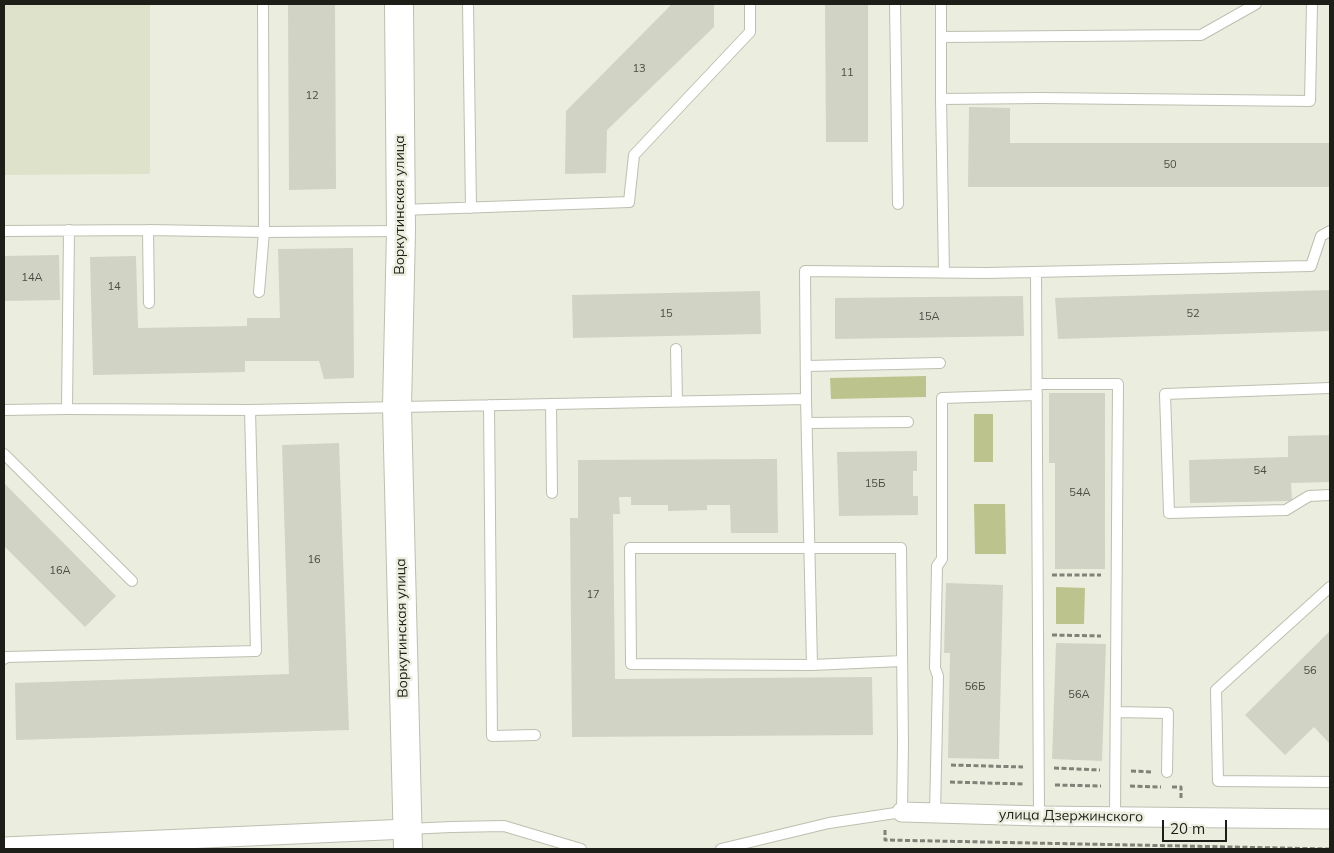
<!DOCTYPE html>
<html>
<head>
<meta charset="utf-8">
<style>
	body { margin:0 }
	#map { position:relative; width:1334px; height:853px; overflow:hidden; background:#ebeede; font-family:Mulish,sans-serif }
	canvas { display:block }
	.frame { position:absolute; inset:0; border:5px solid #1e1e19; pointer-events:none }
	.scale { position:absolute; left:1162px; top:820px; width:65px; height:22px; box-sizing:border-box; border:2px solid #1e1e19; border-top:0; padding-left:6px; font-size:15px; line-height:18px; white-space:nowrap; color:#1e1e19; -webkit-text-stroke:4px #ebeede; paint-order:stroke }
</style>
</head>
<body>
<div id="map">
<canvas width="1334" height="853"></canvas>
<div class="frame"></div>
<div class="scale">20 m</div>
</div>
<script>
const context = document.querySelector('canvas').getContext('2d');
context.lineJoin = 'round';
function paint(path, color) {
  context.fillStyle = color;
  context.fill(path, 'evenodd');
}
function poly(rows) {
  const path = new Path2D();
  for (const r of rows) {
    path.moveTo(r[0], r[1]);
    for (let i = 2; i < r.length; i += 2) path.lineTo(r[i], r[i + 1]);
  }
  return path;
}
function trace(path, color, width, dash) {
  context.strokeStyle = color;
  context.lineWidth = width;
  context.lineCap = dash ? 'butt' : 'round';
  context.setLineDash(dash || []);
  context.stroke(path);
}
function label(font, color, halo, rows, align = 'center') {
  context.font = font + ' Mulish,sans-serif';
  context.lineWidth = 5;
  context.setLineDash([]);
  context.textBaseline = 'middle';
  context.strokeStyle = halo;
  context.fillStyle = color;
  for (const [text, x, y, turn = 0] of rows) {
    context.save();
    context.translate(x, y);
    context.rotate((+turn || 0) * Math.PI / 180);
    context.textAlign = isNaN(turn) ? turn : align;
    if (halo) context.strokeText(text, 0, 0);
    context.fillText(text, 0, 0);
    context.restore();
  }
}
const built = poly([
	[4,4,150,4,150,174,4,175]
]);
const green = poly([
	[926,376,926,397,831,399,830,378],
	[974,414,993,414,993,462,974,462],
	[974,504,1005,504,1006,554,975,554],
	[1056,587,1085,588,1084,624,1056,624]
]);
const building = poly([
	[288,4,335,4,336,189,289,190],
	[670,4,714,4,714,27,607,130,606,173,565,174,566,111,670,6],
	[825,4,868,4,868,142,826,142],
	[969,107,1010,108,1010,143,1330,143,1330,187,968,187],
	[353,248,354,378,324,379,319,361,245,361,245,372,93,375,90,257,136,256,138,328,247,326,247,318,280,318,278,249],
	[59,255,60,300,4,301,4,256],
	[1330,290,1330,331,1058,339,1055,298],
	[760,291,761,334,573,338,572,295],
	[1023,296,1024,336,835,339,835,298],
	[1049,393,1105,393,1105,569,1055,569,1055,463,1049,463],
	[1330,435,1330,482,1291,483,1292,501,1190,503,1189,460,1288,457,1288,436],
	[339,443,349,730,16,740,15,683,289,674,282,445],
	[917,451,917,471,913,471,913,496,918,496,918,515,839,516,837,452],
	[777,459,778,533,731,533,730,505,707,505,707,510,668,511,668,505,631,505,631,497,619,497,620,514,613,514,615,679,872,677,873,735,572,737,570,518,578,518,578,460],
	[4,483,116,596,85,627,4,546],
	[946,583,1003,585,999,759,948,758,950,653,944,653],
	[1330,631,1330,744,1314,727,1285,755,1245,715],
	[1056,643,1106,644,1102,761,1052,759]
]);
const path = poly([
	[1052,575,1101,575],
	[1052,635,1101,636],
	[951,765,1023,767],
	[1054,768,1100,770],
	[1131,771,1153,772],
	[950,782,1024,784],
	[1055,785,1101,786],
	[1130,786,1161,787],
	[1172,787,1181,787,1181,799],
	[885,830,885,840,1330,849]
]);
const lane = poly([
	[468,4,471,208],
	[895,4,898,204],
	[941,4,941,99,944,273],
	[941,37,1201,35,1256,4],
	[941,99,1040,98,1310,101,1312,4],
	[401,210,629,202,634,155,750,32,750,4],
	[148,230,149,303],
	[4,231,148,230,264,232,400,231],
	[1036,273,1039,816],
	[259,292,264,232,263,4],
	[676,349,677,402],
	[806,366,940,363],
	[1037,384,1118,384,1115,816],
	[1330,388,1165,394,1169,513,1286,510,1309,496,1330,495],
	[806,399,805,271,986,273,1311,266,1321,236,1330,231],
	[551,404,552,493],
	[489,405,492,736,535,735],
	[67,409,69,230],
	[4,410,67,409,250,410,806,399,812,665],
	[807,423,908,422],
	[4,454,132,581],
	[1330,587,1216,690,1218,781,1330,782],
	[4,659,6,657,256,651,250,410],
	[1116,712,1168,713,1167,772],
	[935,813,938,676,935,668,937,566,942,559,942,398,1037,395],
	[408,829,451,827,504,826,581,849],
	[721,849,829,823,902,812,903,744,901,548,630,548,631,664,812,665,902,661]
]);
const street = poly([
	[902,812,1039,816,1330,819],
	[4,847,407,829]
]);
const secondary = poly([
	[399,4,401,231,397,407,408,849]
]);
const numberNames = [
	["13",639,69],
	["11",847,73],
	["12",312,96],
	["50",1170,165],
	["14А",32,278],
	["14",114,287],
	["15",666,314],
	["52",1193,314],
	["15А",929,317],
	["54",1260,471],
	["15Б",875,484],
	["54А",1080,493],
	["16",314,560],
	["16А",60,571],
	["17",593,595],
	["56",1310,671],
	["56Б",975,687],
	["56А",1079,695]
];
const streetNames = [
	["Воркутинская улица",400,205,-90],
	["Воркутинская улица",402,628,-91],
	["улица Дзержинского",1071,816,1]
];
paint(built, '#dfe2cb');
paint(green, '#bdc38d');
paint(building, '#d1d3c4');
trace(lane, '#bdbfb0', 12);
trace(street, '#bdbfb0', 21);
trace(secondary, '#bdbfb0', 30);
trace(path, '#808177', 3, [5, 2.5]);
trace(lane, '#fff', 10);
trace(street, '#fff', 19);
trace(secondary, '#fff', 28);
label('11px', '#4b4b44', null, numberNames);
label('14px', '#1e1e19', '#ebeede', streetNames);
</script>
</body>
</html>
